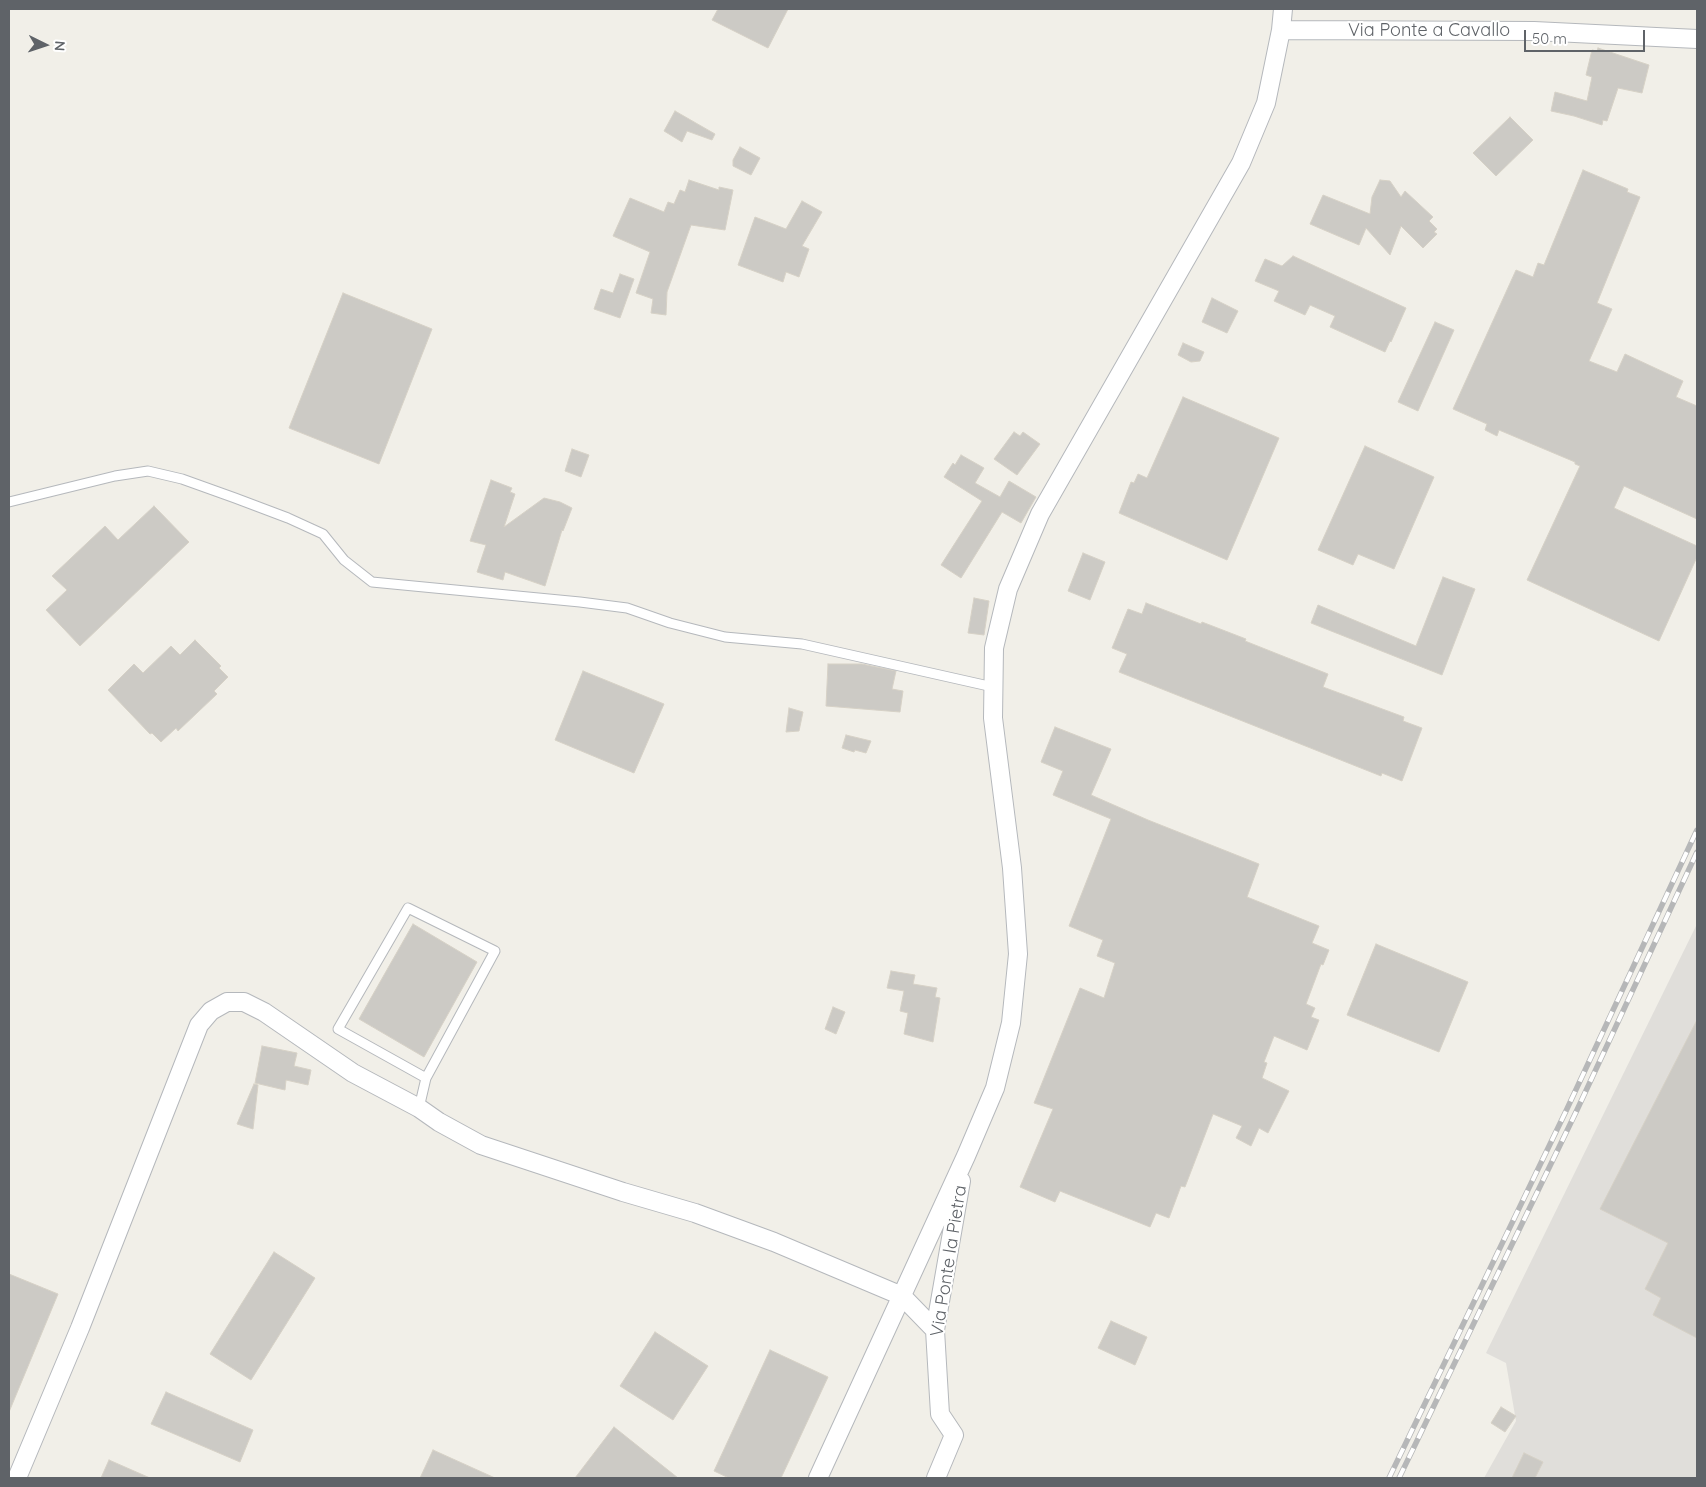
<!DOCTYPE html>
<html>
<head>
<meta charset="utf-8">
<style>
	body { margin:0 }
	#map { position:relative; width:1706px; height:1487px; overflow:hidden; background:#f1efe8; font-family:Quicksand,sans-serif }
	canvas { display:block }
	.frame { position:absolute; inset:0; border:10px solid #5f6368; pointer-events:none }
	.north { position:absolute; left:20px; top:20px; width:50px; height:50px; -webkit-text-stroke:4px #fff; paint-order:stroke; rotate:94deg; font-size:14px; font-weight:700; line-height:20px; text-align:center; color:#5f6368 }
	.north::after { content:''; display:block; margin:auto; width:18px; height:22px; background:#5f6368; clip-path:polygon(50% 0,100% 100%,50% 72%,0 100%) }
	.scale { position:absolute; left:1524px; top:30px; width:121px; height:22px; box-sizing:border-box; border:2px solid #5f6368; border-top:0; padding-left:6px; font-size:15px; line-height:18px; white-space:nowrap; color:#5f6368; -webkit-text-stroke:4px #fff; paint-order:stroke }
</style>
</head>
<body>
<div id="map">
<canvas width="1706" height="1487"></canvas>
<div class="frame"></div>
<div class="north">N</div>
<div class="scale">50 m</div>
</div>
<script>
const context = document.querySelector('canvas').getContext('2d');
context.lineJoin = 'round';
function paint(path, color) {
  context.fillStyle = color;
  context.fill(path, 'evenodd');
}
function poly(rows) {
  const path = new Path2D();
  for (const r of rows) {
    path.moveTo(r[0], r[1]);
    for (let i = 2; i < r.length; i += 2) path.lineTo(r[i], r[i + 1]);
  }
  return path;
}
function trace(path, color, width, dash) {
  context.strokeStyle = color;
  context.lineWidth = width;
  context.lineCap = dash ? 'butt' : 'round';
  context.setLineDash(dash || []);
  context.stroke(path);
}
function label(font, color, halo, rows, align = 'center') {
  context.font = font + ' Quicksand,sans-serif';
  context.lineWidth = 4;
  context.setLineDash([]);
  context.textBaseline = 'middle';
  context.strokeStyle = halo;
  context.fillStyle = color;
  for (const [text, x, y, turn = 0] of rows) {
    context.save();
    context.translate(x, y);
    context.rotate((+turn || 0) * Math.PI / 180);
    context.textAlign = isNaN(turn) ? turn : align;
    if (halo) context.strokeText(text, 0, 0);
    context.fillText(text, 0, 0);
    context.restore();
  }
}
const industrial = poly([
	[1697,924,1697,1478,1484,1478,1516,1421,1506,1363,1486,1353]
]);
const building = poly([
	[718,9,788,9,768,48,712,20,718,9],
	[1598,48,1649,65,1642,93,1618,88,1607,121,1603,120,1602,125,1574,116,1551,111,1555,92,1587,101,1592,77,1586,75,1592,50,1597,51,1598,48],
	[675,111,715,134,712,140,687,131,682,142,664,131,675,111],
	[1510,117,1533,140,1496,176,1473,153,1510,117],
	[740,147,760,158,751,175,733,166,733,160,740,147],
	[1583,170,1628,189,1627,192,1640,197,1597,303,1612,309,1589,361,1617,372,1625,354,1683,381,1676,397,1697,406,1697,519,1624,486,1614,508,1697,546,1697,557,1659,641,1527,580,1580,466,1575,464,1575,462,1499,430,1497,436,1485,430,1487,424,1453,409,1516,270,1533,277,1538,263,1544,265,1583,170],
	[689,180,719,190,719,187,733,190,725,230,691,225,667,292,666,315,651,313,653,299,636,293,650,252,613,236,630,198,664,212,668,202,674,204,680,190,685,192,689,180],
	[1380,180,1390,181,1401,197,1405,191,1433,217,1429,221,1437,229,1434,232,1437,234,1423,248,1401,226,1390,255,1366,228,1359,245,1310,224,1323,195,1370,214,1372,197,1380,180],
	[802,201,822,212,802,246,809,249,799,277,786,272,783,282,738,265,755,217,786,229,802,201],
	[1293,256,1406,308,1391,342,1390,341,1385,352,1330,327,1335,316,1310,305,1305,315,1274,301,1279,291,1255,281,1265,259,1282,266,1293,256],
	[620,274,634,279,620,318,594,309,601,289,613,293,620,274],
	[343,293,432,329,379,464,289,428,343,293],
	[1212,298,1238,311,1227,333,1202,322,1212,298],
	[1435,322,1454,330,1418,411,1398,402,1435,322],
	[1183,343,1204,352,1200,361,1191,362,1178,355,1183,343],
	[1183,397,1279,438,1227,560,1119,513,1131,482,1134,483,1138,474,1147,478,1183,397],
	[1014,432,1020,436,1023,432,1040,444,1017,475,994,459,1014,432],
	[1365,446,1434,477,1394,569,1358,554,1353,565,1318,550,1365,446],
	[572,449,589,455,581,477,565,471,572,449],
	[961,455,984,468,975,483,1000,497,1009,481,1036,497,1021,523,1002,512,961,578,941,565,982,501,944,477,953,463,955,465,961,455],
	[491,480,512,488,510,492,515,494,504,527,544,498,560,502,572,508,563,531,562,530,545,586,505,572,503,580,477,572,486,545,470,541,491,480],
	[154,506,189,542,80,646,46,610,67,590,52,576,105,526,118,540,154,506],
	[1083,553,1105,562,1090,600,1068,591,1083,553],
	[1443,577,1475,589,1442,675,1311,623,1318,605,1416,646,1443,577],
	[974,598,989,601,984,635,968,633,974,598],
	[1146,603,1201,624,1202,622,1246,639,1245,641,1328,674,1323,687,1404,717,1403,721,1422,728,1402,781,1382,773,1381,776,1119,672,1127,654,1112,648,1128,609,1142,614,1146,603],
	[195,640,221,666,219,668,228,677,214,691,217,694,178,731,176,728,161,742,152,733,150,734,108,690,134,664,143,673,171,646,180,655,195,640],
	[828,664,862,664,896,671,892,689,903,691,900,712,826,706,828,664],
	[583,671,664,704,634,773,555,740,583,671],
	[789,708,803,712,799,731,786,732,789,708],
	[1055,727,1111,749,1091,795,1148,820,1259,864,1247,897,1319,926,1312,943,1329,950,1323,965,1321,964,1306,1004,1315,1008,1311,1017,1319,1020,1307,1050,1274,1036,1264,1062,1267,1063,1262,1078,1289,1091,1268,1133,1259,1128,1251,1146,1236,1138,1242,1126,1213,1114,1185,1187,1181,1186,1169,1218,1156,1213,1150,1227,1060,1191,1055,1202,1020,1187,1053,1109,1034,1103,1080,988,1104,998,1115,963,1097,956,1103,940,1069,926,1111,819,1053,795,1063,771,1041,762,1055,727],
	[846,735,871,741,866,753,855,750,854,752,842,748,846,735],
	[413,924,477,962,424,1057,359,1019,413,924],
	[1376,944,1468,982,1439,1052,1347,1015,1376,944],
	[891,971,915,975,913,984,937,988,935,997,940,998,933,1042,904,1034,908,1013,900,1011,904,991,887,988,891,971],
	[833,1007,845,1012,836,1034,825,1029,833,1007],
	[1697,1020,1697,1338,1653,1315,1661,1298,1645,1289,1668,1243,1600,1209,1697,1020],
	[262,1046,297,1053,294,1066,311,1070,308,1085,286,1080,285,1090,255,1083,262,1046],
	[254,1084,258,1085,253,1129,237,1124,254,1084],
	[274,1252,315,1278,251,1380,210,1354,274,1252],
	[9,1274,58,1294,9,1412,9,1274],
	[1111,1321,1147,1337,1135,1365,1098,1348,1111,1321],
	[655,1332,708,1366,673,1420,620,1386,655,1332],
	[770,1350,828,1377,781,1478,729,1478,714,1471,770,1350],
	[166,1392,253,1430,240,1462,151,1424,166,1392],
	[1501,1407,1516,1416,1505,1432,1491,1423,1501,1407],
	[614,1427,678,1478,575,1478,614,1427],
	[433,1450,495,1478,420,1478,433,1450],
	[1524,1453,1543,1462,1535,1478,1512,1478,1524,1453],
	[109,1460,150,1478,101,1478,109,1460]
]);
const service = poly([
	[9,502,115,476,148,471,182,479,235,498,288,518,323,534,344,560,372,582,580,602,627,608,670,623,725,637,802,644,993,687],
	[419,1108,426,1078,495,951,408,908,338,1029,426,1078]
]);
const minor = poly([
	[1281,30,1534,31,1697,39],
	[17,1478,80,1328,199,1025,211,1011,227,1002,244,1002,264,1012,353,1073,419,1108,439,1122,481,1145,623,1192,695,1213,774,1242,902,1296,935,1330],
	[818,1478,966,1156,995,1088,1011,1023,1018,954,1012,868,993,718,994,648,1008,589,1040,514,1241,163,1266,103,1281,30,1283,9],
	[936,1478,954,1435,940,1414,935,1330,961,1181]
]);
const rail = poly([
	[1389,1478,1566,1111,1697,830],
	[1399,1478,1577,1110,1697,852]
]);
const streetNames = [
	["Via Ponte a Cavallo",1429,31],
	["Via Ponte la Pietra",949,1261,-81]
];
paint(industrial, '#e0deda');
paint(building, '#cccac5');
trace(building, '#d6d1c6', 1);
trace(service, '#b5b8bc', 11);
trace(minor, '#b5b8bc', 20);
trace(service, '#fff', 9);
trace(minor, '#fff', 18);
trace(rail, '#b6b7b8', 5.5);
trace(rail, '#fff', 4, [11]);
label('18px', '#5f6368', '#fff', streetNames);
</script>
</body>
</html>
